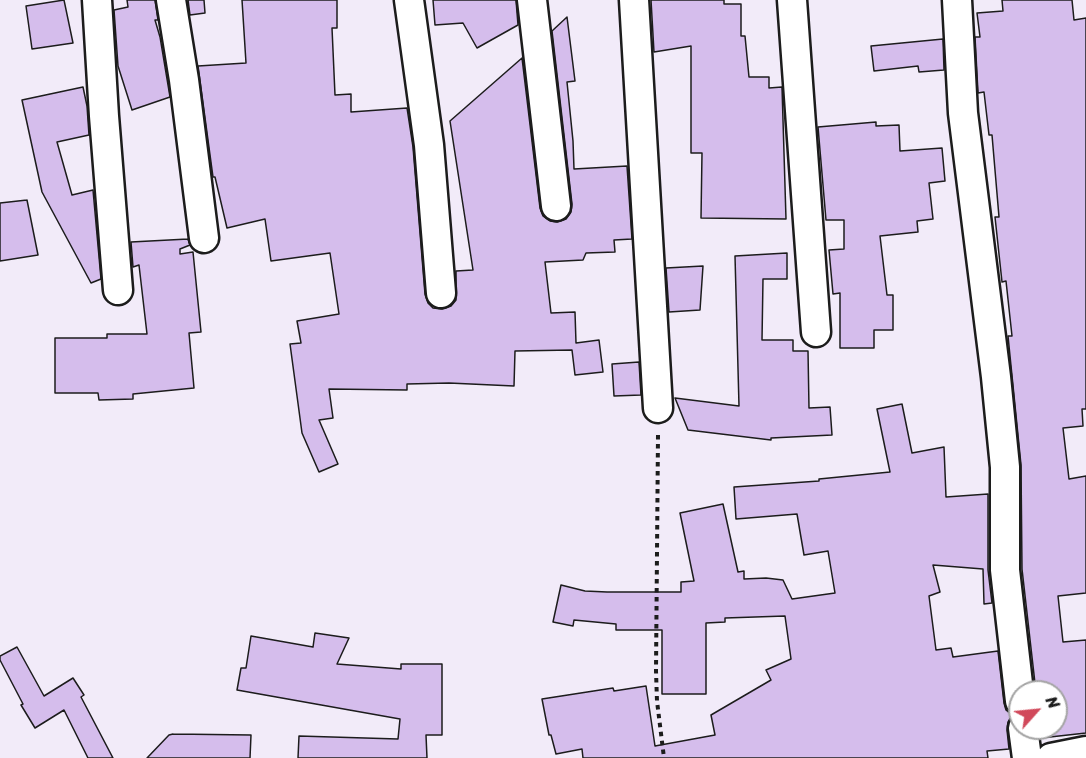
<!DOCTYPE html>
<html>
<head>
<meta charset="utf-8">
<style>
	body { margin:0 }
	#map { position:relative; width:1086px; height:758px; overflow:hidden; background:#f2ebf9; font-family:Sriracha,sans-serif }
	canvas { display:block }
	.north { position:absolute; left:1008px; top:680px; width:60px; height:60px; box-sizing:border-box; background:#fff; border:2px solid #a4a4a4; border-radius:50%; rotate:63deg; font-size:16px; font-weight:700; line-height:24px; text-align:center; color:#1c1c1c }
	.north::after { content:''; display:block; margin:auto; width:21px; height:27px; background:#d1495b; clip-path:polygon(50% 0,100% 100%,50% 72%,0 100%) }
</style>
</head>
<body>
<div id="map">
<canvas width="1086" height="758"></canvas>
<div class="north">N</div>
</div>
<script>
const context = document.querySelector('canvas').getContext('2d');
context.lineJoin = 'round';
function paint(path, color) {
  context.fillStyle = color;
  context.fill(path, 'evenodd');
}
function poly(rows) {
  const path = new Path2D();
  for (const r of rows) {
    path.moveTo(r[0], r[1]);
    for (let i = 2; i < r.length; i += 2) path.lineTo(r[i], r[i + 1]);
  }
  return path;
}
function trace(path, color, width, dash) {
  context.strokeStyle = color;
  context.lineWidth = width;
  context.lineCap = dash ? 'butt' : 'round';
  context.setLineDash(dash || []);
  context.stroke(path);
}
const building = poly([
	[64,0,73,43,32,49,26,6,64,0],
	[127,0,155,0,158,20,155,20,160,37,170,97,132,110,118,66,114,10,128,7,127,0],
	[188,0,204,0,205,13,190,15,188,0],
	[242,0,337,0,337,28,332,28,335,95,351,94,351,112,407,108,413,147,425,294,428,303,433,308,442,309,451,306,456,300,456,271,473,270,450,121,522,58,540,208,543,216,550,221,557,222,566,219,571,212,572,204,552,31,567,17,575,81,567,82,573,141,574,169,627,166,632,239,614,240,615,252,586,253,583,260,545,262,551,313,575,312,576,343,599,340,603,372,575,375,572,350,515,351,514,386,449,383,407,384,407,390,329,389,333,418,319,420,338,464,319,472,302,433,290,344,301,343,297,321,339,314,330,253,271,261,265,219,227,228,215,177,213,177,198,66,246,63,242,0],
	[433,0,516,0,518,25,477,48,463,23,435,25,433,0],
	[651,0,724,0,724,4,741,4,741,36,745,36,749,77,769,77,769,88,782,87,786,219,701,218,702,153,691,153,691,46,654,52,651,0],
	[1002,0,1072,0,1074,20,1086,18,1086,409,1082,409,1083,426,1063,428,1069,479,1086,476,1086,593,1058,596,1063,642,1086,640,1086,733,1041,738,1040,728,1056,728,1056,692,1036,692,1022,569,1021,465,1008,336,1012,336,1006,281,1002,282,995,217,999,217,992,135,989,135,984,92,978,93,975,37,980,37,977,13,1003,11,1002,0],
	[943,39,944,70,919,72,918,66,874,71,871,46,943,39],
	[83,87,87,106,89,135,57,142,72,195,93,190,101,279,91,283,42,192,22,100,83,87],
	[876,122,876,126,899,125,900,151,942,148,945,181,929,183,933,219,917,221,918,232,880,236,887,295,893,295,893,330,874,330,874,348,840,348,840,293,833,294,829,250,844,249,844,220,826,220,818,127,876,122],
	[27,200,38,255,0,261,0,203,27,200],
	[188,239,190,245,180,249,180,254,193,252,201,332,189,333,194,388,133,394,133,399,99,400,98,393,55,393,55,338,107,338,107,334,147,334,139,265,133,267,131,242,188,239],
	[787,253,787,279,763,279,762,340,793,340,793,351,808,351,809,408,830,407,832,435,771,438,771,440,688,430,675,398,739,406,735,256,787,253],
	[703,266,700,310,669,312,666,268,703,266],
	[639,362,641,395,614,396,612,364,639,362],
	[902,404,912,453,944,447,946,497,988,494,988,570,992,603,984,604,983,569,933,565,940,592,929,596,936,650,951,648,953,657,998,651,1004,703,1006,710,1012,715,1008,722,1007,730,1009,749,987,751,988,758,583,758,582,749,556,754,551,735,549,735,542,699,613,688,614,691,646,686,655,746,715,735,711,715,771,680,766,670,791,659,785,616,725,618,725,622,706,623,706,694,662,694,662,630,616,630,616,624,574,620,573,626,553,622,561,585,585,591,607,592,681,592,681,582,694,581,680,513,723,504,738,572,744,571,744,579,766,578,783,580,792,599,835,593,828,551,804,555,797,514,736,519,734,487,819,481,819,479,890,472,877,409,902,404],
	[315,633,349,638,337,664,401,669,401,664,442,664,442,735,426,735,427,758,298,758,299,736,398,739,400,719,237,690,241,668,246,668,251,636,313,647,315,633],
	[17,647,44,696,73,678,84,695,81,697,113,758,88,758,64,710,35,728,21,705,23,704,0,660,0,656,17,647],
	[173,734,251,735,250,758,147,758,169,735,173,734]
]);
const path = poly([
	[658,435,656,671,657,701,664,758]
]);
const street = poly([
	[97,0,104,116,118,290],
	[171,0,184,80,204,238],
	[409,0,429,145,441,293],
	[532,0,556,206],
	[634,0,658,408],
	[792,0,816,332],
	[957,0,963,113,996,377,1005,467,1005,570,1020,701],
	[1023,728,1027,758],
	[1051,758,1086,751]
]);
paint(building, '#d5bdec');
trace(building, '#1c1c1c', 1.5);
trace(street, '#1c1c1c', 33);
trace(path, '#1c1c1c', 4, [4.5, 4.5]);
trace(street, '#fff', 28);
</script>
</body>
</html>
